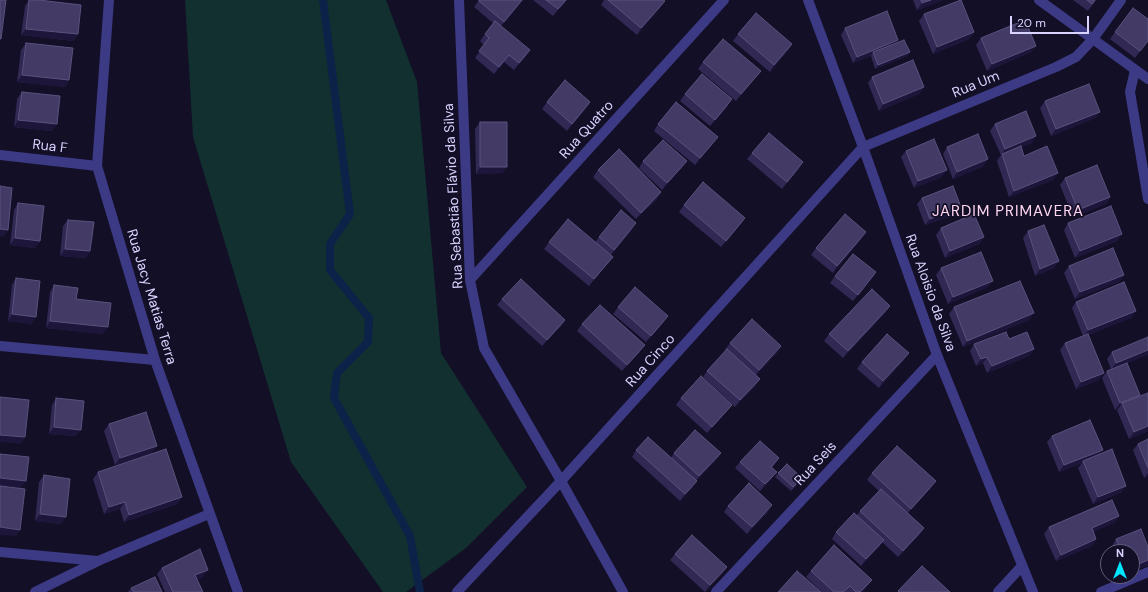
<!DOCTYPE html>
<html>
<head>
<meta charset="utf-8">
<style>
	body { margin:0 }
	#map { position:relative; width:1148px; height:592px; overflow:hidden; background:#130f26; font-family:"DM Sans",sans-serif }
	canvas { display:block }
	.north { position:absolute; left:1100px; top:544px; width:40px; height:40px; box-sizing:border-box; background:#130f26; border:1px solid #625e7d; border-radius:50%; rotate:0deg; font-size:11px; font-weight:700; line-height:16px; text-align:center; color:#d9d4ff }
	.north::after { content:''; display:block; margin:auto; width:14px; height:18px; background:#00e5ff; clip-path:polygon(50% 0,100% 100%,50% 72%,0 100%) }
	.scale { position:absolute; left:1010px; top:16px; width:79px; height:18px; box-sizing:border-box; border:2px solid #d9d4ff; border-top:0; padding-left:5px; font-size:12px; line-height:14px; white-space:nowrap; color:#d9d4ff; -webkit-text-stroke:3px #130f26; paint-order:stroke }
</style>
</head>
<body>
<div id="map">
<canvas width="1148" height="592"></canvas>
<div class="north">N</div>
<div class="scale">20 m</div>
</div>
<script>
const context = document.querySelector('canvas').getContext('2d');
context.lineJoin = 'round';
function paint(path, color) {
  context.fillStyle = color;
  context.fill(path, 'evenodd');
}
function poly(rows) {
  const path = new Path2D();
  for (const r of rows) {
    path.moveTo(r[0], r[1]);
    for (let i = 2; i < r.length; i += 2) path.lineTo(r[i], r[i + 1]);
  }
  return path;
}
function trace(path, color, width, dash) {
  context.strokeStyle = color;
  context.lineWidth = width;
  context.lineCap = dash ? 'butt' : 'round';
  context.setLineDash(dash || []);
  context.stroke(path);
}
function label(font, color, halo, rows, align = 'center') {
  context.font = font + ' "DM Sans",sans-serif';
  context.lineWidth = 3.5;
  context.setLineDash([]);
  context.textBaseline = 'middle';
  context.strokeStyle = halo;
  context.fillStyle = color;
  for (const [text, x, y, turn = 0] of rows) {
    context.save();
    context.translate(x, y);
    context.rotate((+turn || 0) * Math.PI / 180);
    context.textAlign = isNaN(turn) ? turn : align;
    if (halo) context.strokeText(text, 0, 0);
    context.fillText(text, 0, 0);
    context.restore();
  }
}
const green = poly([
	[185,0,386,0,417,82,441,353,527,487,466,548,406,592,383,592,291,462,193,137]
]);
const stream = poly([
	[323,0,350,214,330,244,330,270,369,318,368,342,337,373,334,398,410,536,420,592]
]);
const street = poly([
	[109,0,97,166,155,360,238,592],
	[459,0,470,280,484,348,561,481,623,592],
	[808,0,863,147,937,355,1033,592],
	[1039,0,1148,79],
	[1135,70,1130,92,1148,199],
	[0,155,97,166],
	[470,280,724,0],
	[0,346,155,360],
	[0,552,98,561],
	[35,592,98,561,209,514],
	[457,592,561,481,863,147,1056,67,1076,57,1093,39,1121,0],
	[716,592,937,355],
	[998,592,1022,566],
	[1101,592,1148,572]
]);
const wall = poly([
	[29,0,39,0,78,34,73,41,21,35,25,6],
	[479,0,523,0,501,26,526,56,514,70,504,62,494,74,475,58,484,45,480,41,493,23,474,7],
	[533,0,567,0,553,16],
	[604,0,663,0,660,8,637,35,601,5],
	[913,0,943,0,917,10],
	[1073,0,1096,0,1088,11],
	[924,14,974,32,969,39,933,54,919,21],
	[845,28,898,40,896,43,910,52,907,56,875,69,871,56,853,63,841,35],
	[1115,32,1148,41,1135,58,1110,39],
	[738,34,792,44,788,50,770,72,733,41],
	[981,38,1036,46,1031,52,987,71,976,45],
	[26,43,69,80,65,87,17,82,21,50],
	[703,62,761,71,736,101,698,69],
	[872,77,924,87,919,94,879,111,868,83],
	[22,92,52,131,14,127,17,99],
	[685,94,728,106,710,126,680,101],
	[1045,101,1100,112,1095,118,1051,136,1040,108],
	[547,102,590,102,586,108,567,131,542,109],
	[480,122,503,173,476,174,475,129],
	[658,124,713,144,695,165,654,131],
	[995,124,1032,143,1021,147,1024,156,1053,180,1009,197,997,161,1001,155,990,131],
	[947,147,984,166,953,179,943,154],
	[906,151,942,177,914,188,901,157],
	[752,153,799,169,782,189,747,159],
	[643,161,682,168,662,190,639,168],
	[598,170,661,192,657,199,636,219,593,177],
	[1065,178,1110,197,1106,204,1073,217,1060,185],
	[922,198,961,207,957,214,925,225,917,204],
	[18,203,40,241,35,248,10,245,14,210],
	[684,205,740,225,721,247,679,212],
	[68,220,90,251,86,258,60,256,63,226],
	[1068,223,1122,234,1117,241,1075,258,1064,230],
	[941,228,984,237,979,244,945,258,936,235],
	[632,230,611,255,613,257,608,263,589,286,544,249,549,242,595,242,599,237],
	[1028,231,1059,261,1054,268,1035,276,1023,238],
	[861,239,833,273,811,255,816,248],
	[1069,266,1124,275,1119,282,1075,299,1064,273],
	[941,268,988,287,948,304,936,275],
	[876,272,853,301,830,283,835,276],
	[16,278,32,324,8,321,12,285],
	[54,285,76,299,103,334,46,328,50,292],
	[502,299,565,320,561,326,542,346,497,305],
	[1076,302,1136,311,1131,318,1088,335,1099,380,1076,389,1060,350,1065,343,1083,336,1072,308],
	[618,307,664,322,646,342,613,314],
	[954,307,1029,320,963,347,949,314],
	[886,312,843,358,824,341,829,334],
	[582,324,640,352,622,371,577,331],
	[1009,339,1034,349,1029,356,987,373,983,363,976,366,970,351,974,344],
	[730,343,777,353,756,375,760,379,755,386,735,407,703,377,707,371,726,351,725,350],
	[1112,352,1127,363,1139,397,1148,431,1129,439,1117,410,1119,408,1115,410,1102,378,1107,371,1111,369,1107,359],
	[909,353,904,360,879,388,857,369,862,362],
	[56,398,76,436,49,434,52,405],
	[681,398,732,405,727,411,707,433,676,405],
	[109,424,152,453,115,465,104,431],
	[1052,436,1099,454,1122,492,1093,504,1078,468,1082,463,1059,472,1047,442],
	[1148,439,1148,476,1144,478,1133,450,1138,444],
	[636,450,671,458,674,453,721,453,716,460,696,481,692,488,680,501,632,457],
	[779,458,772,468,772,479,760,491,735,468,740,462],
	[98,472,182,497,177,504,124,522,120,509,104,514,93,479],
	[778,473,800,481,791,491,775,477],
	[872,473,931,488,908,513,924,528,919,535,898,557,882,542,879,547,861,566,832,539,836,532,857,515,860,511,879,491,867,480],
	[44,475,61,524,35,521,39,482],
	[728,506,768,512,747,534,724,512],
	[1119,516,1114,523,1093,532,1096,539,1092,546,1056,561,1044,534,1049,527],
	[1116,539,1148,547,1148,565,1132,572,1132,552,1114,552,1112,546],
	[675,554,727,567,722,574,705,592,670,560],
	[162,568,203,577,197,579,203,592,165,592,157,574],
	[811,571,867,587,862,592,822,592,806,577],
	[131,588,162,592,128,592]
]);
const shadedWall = poly([
	[522,0,523,0,499,28,504,22],
	[566,0,567,0,553,16,558,9],
	[931,0,943,0,917,10,922,3],
	[665,1,660,8,637,35,641,28],
	[26,29,78,34,73,41,21,35],
	[974,32,969,39,933,54,937,47],
	[898,40,894,46,873,52,871,56,853,63,857,57],
	[792,44,788,50,770,72,774,65],
	[1036,46,1031,52,987,71,992,64],
	[530,50,526,56,514,70,519,63],
	[910,52,907,56,875,69,878,65],
	[509,55,504,62,494,74,499,67],
	[761,71,736,101,741,94],
	[22,75,69,80,65,87,17,82],
	[924,87,919,94,879,111,883,104],
	[732,99,728,106,710,126,715,120],
	[590,102,586,108,567,131,572,124],
	[1100,112,1095,118,1051,136,1056,129],
	[18,120,57,124,52,131,14,127],
	[1036,136,1032,143,1001,156,1005,149],
	[718,137,713,144,695,165,700,158],
	[988,159,984,166,953,179,957,172],
	[687,161,682,168,662,190,667,183],
	[803,162,799,169,782,189,787,182],
	[480,167,507,167,503,173,476,174],
	[947,170,942,177,914,188,918,181],
	[1058,173,1053,180,1009,197,1014,191],
	[661,192,657,199,636,219,641,213],
	[1110,197,1106,204,1073,217,1078,210],
	[961,207,957,214,925,225,930,219],
	[745,218,740,225,721,247,726,241],
	[636,223,632,230,610,256,614,250],
	[0,229,8,230,3,237,0,236],
	[866,232,861,239,833,273,837,266],
	[1122,234,1117,241,1075,258,1080,251],
	[984,237,979,244,945,258,950,251],
	[15,238,40,241,35,248,10,245],
	[65,249,90,251,86,258,60,256],
	[613,257,608,263,589,286,594,279],
	[1059,261,1054,268,1035,276,1040,269],
	[1124,275,1119,282,1075,299,1080,292],
	[993,281,988,287,948,304,953,297],
	[890,306,886,312,843,358,848,351],
	[1136,311,1131,318,1084,337,1088,330],
	[1034,313,1029,320,963,347,967,341],
	[12,314,36,317,32,324,8,321],
	[668,316,664,322,646,342,651,336],
	[565,320,561,326,542,346,547,340],
	[50,321,108,327,103,334,46,328],
	[645,345,640,352,622,371,627,365],
	[781,346,777,353,755,377,759,370],
	[1034,349,1029,356,987,373,992,366],
	[1148,350,1148,355,1111,370,1116,363],
	[909,353,904,360,879,388,883,381],
	[987,357,983,363,976,366,981,359],
	[1104,373,1099,380,1076,389,1081,382],
	[760,379,755,386,735,407,740,400],
	[1140,395,1135,402,1122,403,1119,408,1115,410,1120,403],
	[732,405,727,411,707,433,712,427],
	[1148,426,1148,431,1129,439,1134,432],
	[54,427,81,430,76,436,49,434],
	[0,435,25,437,21,444,0,442],
	[157,446,152,453,115,465,120,458],
	[1103,450,1098,456,1083,461,1082,463,1059,472,1064,465],
	[721,453,716,460,695,483,699,476],
	[779,458,774,465,766,474,771,467],
	[777,472,772,479,760,491,765,484],
	[1148,473,1148,476,1144,478],
	[0,478,26,481,21,488,0,486],
	[697,481,692,488,680,501,685,494],
	[936,481,931,488,906,515,911,509],
	[1126,486,1122,492,1093,504,1098,497],
	[182,497,177,504,124,522,129,515],
	[125,502,120,509,104,514,109,507],
	[772,505,768,512,747,534,752,527],
	[40,514,66,517,61,524,35,521],
	[1119,516,1114,523,1087,535,1092,528],
	[0,527,20,530,16,536,0,535],
	[924,528,919,535,898,557,903,551],
	[1096,539,1092,546,1056,561,1061,555],
	[884,540,879,547,861,566,866,559],
	[1148,560,1148,565,1132,572,1132,567],
	[727,567,722,574,705,592,710,585],
	[208,570,203,577,190,582,195,575],
	[872,580,867,587,862,592,860,592]
]);
const building = poly([
	[0,0,6,0,1,39,0,39,0,0],
	[29,0,39,0,81,5,78,34,26,29,29,0],
	[479,0,522,0,504,22,479,1,479,0],
	[546,0,566,0,558,9,546,0],
	[608,0,663,0,665,1,641,28,608,0],
	[921,0,931,0,922,3,921,0],
	[961,0,974,32,937,47,924,14,961,0],
	[1087,0,1095,0,1092,4,1087,0],
	[1133,8,1148,19,1148,41,1140,51,1115,32,1133,8],
	[887,11,898,40,857,57,845,28,887,11],
	[756,13,792,44,774,65,738,34,756,13],
	[1025,20,1036,46,992,64,981,38,1025,20],
	[495,21,530,50,519,63,509,55,499,67,479,51,489,38,485,34,495,21],
	[723,39,761,71,741,94,703,62,723,39],
	[904,40,910,52,878,65,873,52,904,40],
	[26,43,73,48,69,80,22,75,26,43],
	[913,60,924,87,883,104,872,77,913,60],
	[702,74,732,99,715,120,685,94,702,74],
	[565,80,590,102,572,124,547,102,565,80],
	[1089,84,1100,112,1056,129,1045,101,1089,84],
	[22,92,60,96,57,124,18,120,22,92],
	[676,102,718,137,700,158,658,124,676,102],
	[1026,111,1036,136,1005,149,995,124,1026,111],
	[480,122,507,122,507,167,480,167,480,122],
	[769,133,803,162,787,182,752,153,769,133],
	[978,134,988,159,957,172,947,147,978,134],
	[934,139,947,170,918,181,906,151,934,139],
	[663,140,687,161,667,183,643,161,663,140],
	[1021,146,1024,156,1047,146,1058,173,1014,191,1002,154,1021,146],
	[619,149,661,192,641,213,598,170,619,149],
	[1097,165,1110,197,1078,210,1065,178,1097,165],
	[703,182,745,218,726,241,684,205,703,182],
	[0,186,12,188,8,230,0,229,0,186],
	[953,186,961,207,930,219,922,198,953,186],
	[18,203,44,206,40,241,15,238,18,203],
	[1111,206,1122,234,1080,251,1068,223,1111,206],
	[621,210,636,223,614,250,599,237,621,210],
	[845,214,866,232,837,266,816,248,845,214],
	[974,214,984,237,950,251,941,228,974,214],
	[568,219,613,257,594,279,549,242,568,219],
	[68,220,94,222,90,251,65,249,68,220],
	[1044,225,1059,261,1040,269,1028,231,1044,225],
	[1113,248,1124,275,1080,292,1069,266,1113,248],
	[981,252,993,281,953,297,941,268,981,252],
	[853,254,876,272,858,295,835,276,853,254],
	[16,278,40,281,36,317,12,314,16,278],
	[521,279,565,320,547,340,502,299,521,279],
	[1020,281,1034,313,967,341,954,307,1020,281],
	[1124,282,1136,311,1088,330,1076,302,1124,282],
	[54,285,78,288,76,299,111,303,108,327,50,321,54,285],
	[635,287,668,316,651,336,618,307,635,287],
	[872,289,890,306,848,351,829,334,872,289],
	[600,305,645,345,627,365,582,324,600,305],
	[752,319,781,346,759,370,730,343,752,319],
	[1006,332,1009,339,1027,332,1034,349,992,366,987,357,981,359,974,344,1006,332],
	[887,334,909,353,883,381,862,362,887,334],
	[1088,334,1104,373,1081,382,1065,343,1088,334],
	[1148,337,1148,350,1116,363,1112,352,1148,337],
	[727,349,760,379,740,400,707,371,727,349],
	[1127,363,1140,395,1120,403,1107,371,1127,363],
	[701,376,732,405,712,427,681,398,701,376],
	[1148,393,1148,426,1134,432,1122,403,1148,393],
	[0,397,29,400,25,437,0,435,0,397],
	[56,398,84,401,81,430,54,427,56,398],
	[146,412,157,446,120,458,109,424,146,412],
	[1090,420,1103,450,1064,465,1052,436,1090,420],
	[695,430,721,453,699,476,674,453,695,430],
	[648,437,697,481,685,494,636,450,648,437],
	[1148,439,1148,468,1138,444,1148,439],
	[760,441,779,458,771,467,777,472,765,484,740,462,760,441],
	[897,446,936,481,911,509,872,473,897,446],
	[166,449,182,497,129,515,125,502,109,507,98,472,166,449],
	[1112,449,1126,486,1098,497,1083,461,1112,449],
	[0,454,29,457,26,481,0,478,0,454],
	[787,464,802,478,793,487,778,473,787,464],
	[44,475,70,479,66,517,40,514,44,475],
	[749,483,772,505,752,527,728,506,749,483],
	[0,486,25,489,20,530,0,527,0,486],
	[881,489,924,528,903,551,860,511,881,489],
	[1112,500,1119,516,1092,528,1096,539,1061,555,1049,527,1112,500],
	[854,513,884,540,866,559,836,532,854,513],
	[1141,529,1148,547,1148,560,1132,567,1132,552,1122,552,1116,539,1141,529],
	[692,535,727,567,710,585,675,554,692,535],
	[834,545,872,580,860,592,856,592,850,586,843,592,834,592,811,571,834,545],
	[200,549,208,570,195,575,203,592,173,592,162,568,200,549],
	[922,566,950,592,899,592,898,591,922,566],
	[797,571,821,592,778,592,797,571],
	[155,577,162,592,134,592,131,588,155,577]
]);
const streetNames = [
	["Rua Um",976,85,-22],
	["Rua Quatro",587,130,-48],
	["Rua F",50,147,7],
	["Rua Sebastião Flávio da Silva",454,196,-93],
	["Rua Aloisio da Silva",930,293,70],
	["Rua Jacy Matias Terra",151,297,73],
	["Rua Cinco",651,361,-48],
	["Rua Seis",816,464,-47]
];
const neighbourhoodNames = [
	["JARDIM PRIMAVERA",1008,212]
];
paint(green, '#12302f');
trace(stream, '#0c2248', 8);
trace(street, '#3d3a85', 10);
paint(wall, '#312854');
paint(shadedWall, '#1d163a');
paint(building, '#433a66');
trace(building, '#5a527e', 1);
label('14px', '#d9d4ff', '#130f26', streetNames);
context.letterSpacing = '1px';
label('15px', '#ffd6f0', '#130f26', neighbourhoodNames);
context.letterSpacing = '0px';
</script>
</body>
</html>
